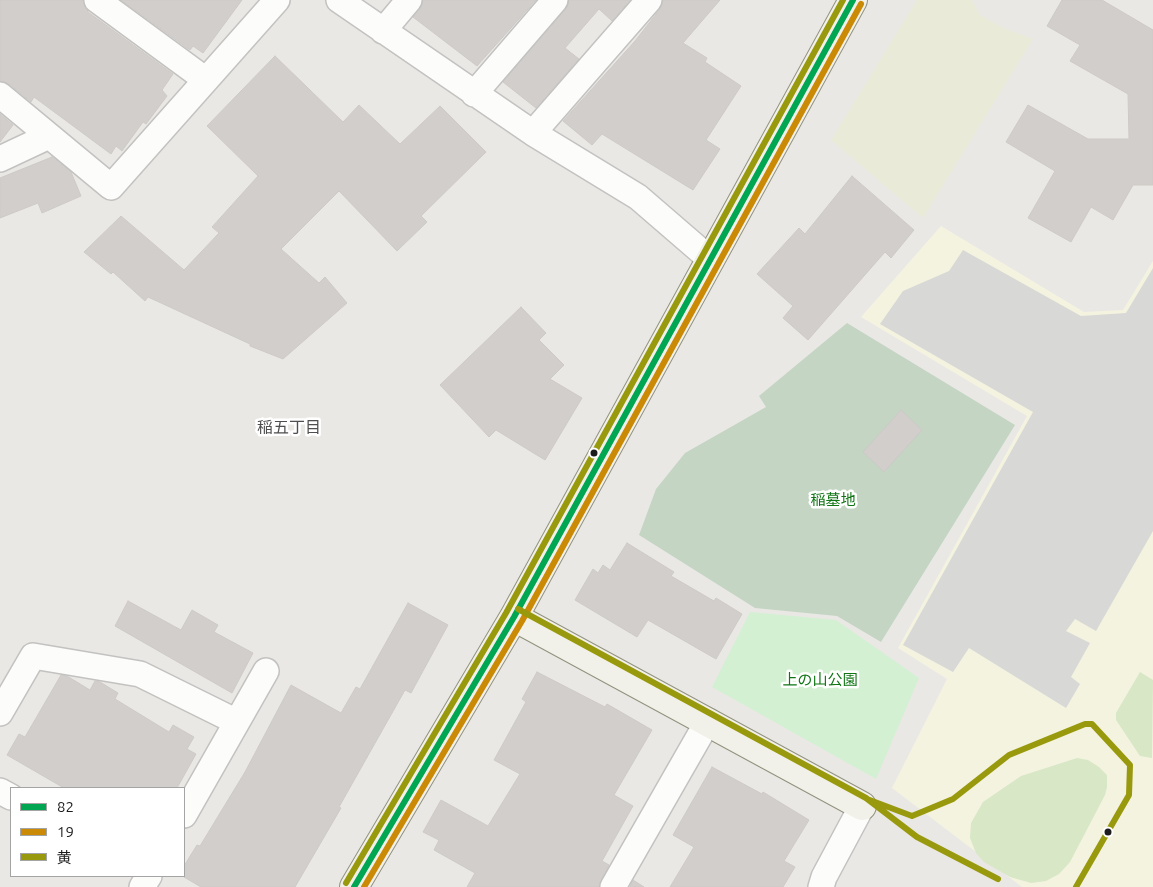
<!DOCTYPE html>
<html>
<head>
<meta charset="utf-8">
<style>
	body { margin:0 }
	#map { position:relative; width:1153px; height:887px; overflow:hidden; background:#eae8e5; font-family:Ubuntu,"Noto Sans JP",sans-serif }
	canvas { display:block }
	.legend { position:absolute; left:10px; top:787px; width:175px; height:90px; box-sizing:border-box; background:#fff; border:1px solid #a4a4a4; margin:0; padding:6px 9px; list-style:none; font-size:15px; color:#1c1c1c }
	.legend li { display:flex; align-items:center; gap:10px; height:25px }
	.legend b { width:25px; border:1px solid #a4a4a4 }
</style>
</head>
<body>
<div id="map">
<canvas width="1153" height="887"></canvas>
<ul class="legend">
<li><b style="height:6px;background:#00a651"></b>82</li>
<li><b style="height:6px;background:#cb8a06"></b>19</li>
<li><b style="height:6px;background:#99990d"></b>黄</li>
</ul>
</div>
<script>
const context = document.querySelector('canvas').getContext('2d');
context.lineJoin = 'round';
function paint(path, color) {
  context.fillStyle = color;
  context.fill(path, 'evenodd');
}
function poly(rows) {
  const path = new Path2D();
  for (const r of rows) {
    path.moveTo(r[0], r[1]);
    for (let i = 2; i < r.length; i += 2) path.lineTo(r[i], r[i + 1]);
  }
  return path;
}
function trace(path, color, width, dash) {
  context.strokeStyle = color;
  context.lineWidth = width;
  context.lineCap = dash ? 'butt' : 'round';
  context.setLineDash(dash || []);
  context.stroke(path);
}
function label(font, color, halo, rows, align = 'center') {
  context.font = font + ' Ubuntu,"Noto Sans JP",sans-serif';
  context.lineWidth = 5;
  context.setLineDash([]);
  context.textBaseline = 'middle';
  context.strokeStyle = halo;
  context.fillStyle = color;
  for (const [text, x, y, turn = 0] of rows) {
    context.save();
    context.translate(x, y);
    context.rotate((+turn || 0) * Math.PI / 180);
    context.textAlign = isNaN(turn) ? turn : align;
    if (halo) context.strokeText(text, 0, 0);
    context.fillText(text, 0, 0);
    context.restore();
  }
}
const education = poly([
	[941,226,1084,312,1123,310,1153,261,1153,887,1022,887,892,788,947,679,898,648,1027,416,861,317]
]);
const religious = poly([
	[963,250,1081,316,1126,313,1153,268,1153,531,1096,631,1075,619,1066,631,1090,643,1071,677,1080,684,1066,708,969,648,953,672,903,645,1033,412,880,324,903,291,949,271]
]);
const farmland = poly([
	[917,0,972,0,980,15,1006,29,1033,39,923,218,831,140]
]);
const grass = poly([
	[1140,672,1153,680,1152,758,1140,756,1116,720,1116,713],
	[1077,758,1088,760,1099,767,1107,775,1107,787,1105,795,1070,862,1059,874,1046,881,1031,883,1010,877,984,862,976,853,970,838,971,823,983,802,1021,776]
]);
const cemetery = poly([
	[847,323,1015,425,881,642,837,616,755,608,639,535,656,489,685,453,766,407,759,396]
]);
const park = poly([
	[750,612,836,620,919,678,876,779,712,687]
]);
const building = poly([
	[0,0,83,0,88,12,173,74,162,90,167,96,146,124,143,122,122,151,116,146,111,154,34,97,31,102,9,84,0,81,0,0],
	[121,0,242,0,203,53,193,46,190,50,121,0],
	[423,0,536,0,477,66,413,17,420,9,423,0],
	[569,0,630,0,612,21,599,9,565,48,579,59,536,108,503,82,566,9,569,0],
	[663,0,720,0,683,43,707,58,705,62,741,86,706,140,720,149,693,190,602,134,592,145,563,121,635,41,660,9,663,0],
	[1062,0,1102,0,1153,30,1153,185,1133,185,1113,220,1091,207,1071,242,1028,218,1055,171,1006,142,1028,105,1088,139,1129,139,1128,94,1070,61,1080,45,1047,26,1062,0],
	[275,56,343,122,359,105,400,144,440,106,486,152,421,216,427,222,397,251,339,191,281,249,319,283,325,277,347,303,283,359,250,346,250,344,148,297,145,301,113,272,111,274,84,252,121,216,184,270,219,233,212,227,258,176,207,126,275,56],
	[0,114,13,125,0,142,0,114],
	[52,157,71,172,81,196,42,213,38,203,0,218,0,178,52,157],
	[852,176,914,230,891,258,885,252,808,340,783,318,793,306,757,274,799,228,805,234,852,176],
	[521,307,546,333,539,340,564,365,550,379,582,398,545,460,496,430,489,437,440,385,521,307],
	[901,410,922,430,884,472,863,452,901,410],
	[627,543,674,572,671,576,714,601,716,598,742,614,716,659,648,620,637,637,575,600,593,569,598,573,603,565,610,570,627,543],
	[128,601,181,630,192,610,218,625,214,632,253,653,232,693,115,626,128,601],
	[408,603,448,625,411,693,405,690,339,807,341,808,295,887,201,887,184,877,184,866,197,845,200,846,245,772,291,685,341,713,356,687,360,689,408,603],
	[537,672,605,707,607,704,652,730,614,795,633,806,602,861,609,865,599,887,467,887,475,873,434,850,439,840,423,832,441,800,488,826,520,774,494,760,526,702,522,699,537,672],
	[61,675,67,676,90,690,95,681,100,682,118,693,115,699,169,732,173,725,194,737,187,749,196,754,177,788,64,788,7,755,19,734,25,737,61,675],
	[712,767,762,794,763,792,809,820,784,861,795,867,783,887,670,887,694,847,673,835,712,767],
	[633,880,644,887,630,887,633,880]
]);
const street = poly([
	[97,0,206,80],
	[339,0,533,133,638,197,711,260],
	[383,31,409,0],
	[474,94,555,0],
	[0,95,111,187,277,0],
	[533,133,649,0],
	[0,159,49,136],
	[0,713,33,656,140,674,237,722],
	[0,791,11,797],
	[184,815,266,671],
	[142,887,149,876],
	[613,887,708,721],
	[821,887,824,877,862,806]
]);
const secondary = poly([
	[514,617,862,806],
	[354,887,514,617,853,0]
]);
const bus1 = poly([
	[354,887,514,617,853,0]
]);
const bus2 = poly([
	[364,887,522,621,861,4]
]);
const bus3 = poly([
	[518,609,866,798,917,837,998,879],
	[867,799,912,816,953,799,1009,755,1085,724,1092,724,1130,765,1129,795,1076,887],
	[346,883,506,613,843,0]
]);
const markers = [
	[594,453,4.5,"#1c1c1c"],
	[1108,832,4.5,"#1c1c1c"]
];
const parkNames = [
	["稲墓地",833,500],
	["上の山公園",820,680]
];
const neighbourhoodNames = [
	["稲五丁目",289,428]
];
paint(education, '#f4f3e0');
paint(religious, '#d8d8d6');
paint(farmland, '#eaead8');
paint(grass, '#d8e7c5');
paint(cemetery, '#c4d5c3');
paint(park, '#d3f0d2');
paint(building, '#d1cecc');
trace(building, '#cdcac6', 1);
trace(street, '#c3c2c1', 28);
trace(secondary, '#92927e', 30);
trace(street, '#fcfcfb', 25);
trace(secondary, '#f2f1e9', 28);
trace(bus1, '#00a651', 6);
trace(bus2, '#cb8a06', 6);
trace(bus3, '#99990d', 6);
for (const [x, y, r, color] of markers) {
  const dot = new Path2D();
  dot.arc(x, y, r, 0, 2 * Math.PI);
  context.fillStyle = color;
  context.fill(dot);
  trace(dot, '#fff', 2);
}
label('15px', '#107515', '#fff', parkNames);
label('16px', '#4f4f4f', '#fff', neighbourhoodNames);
</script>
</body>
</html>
